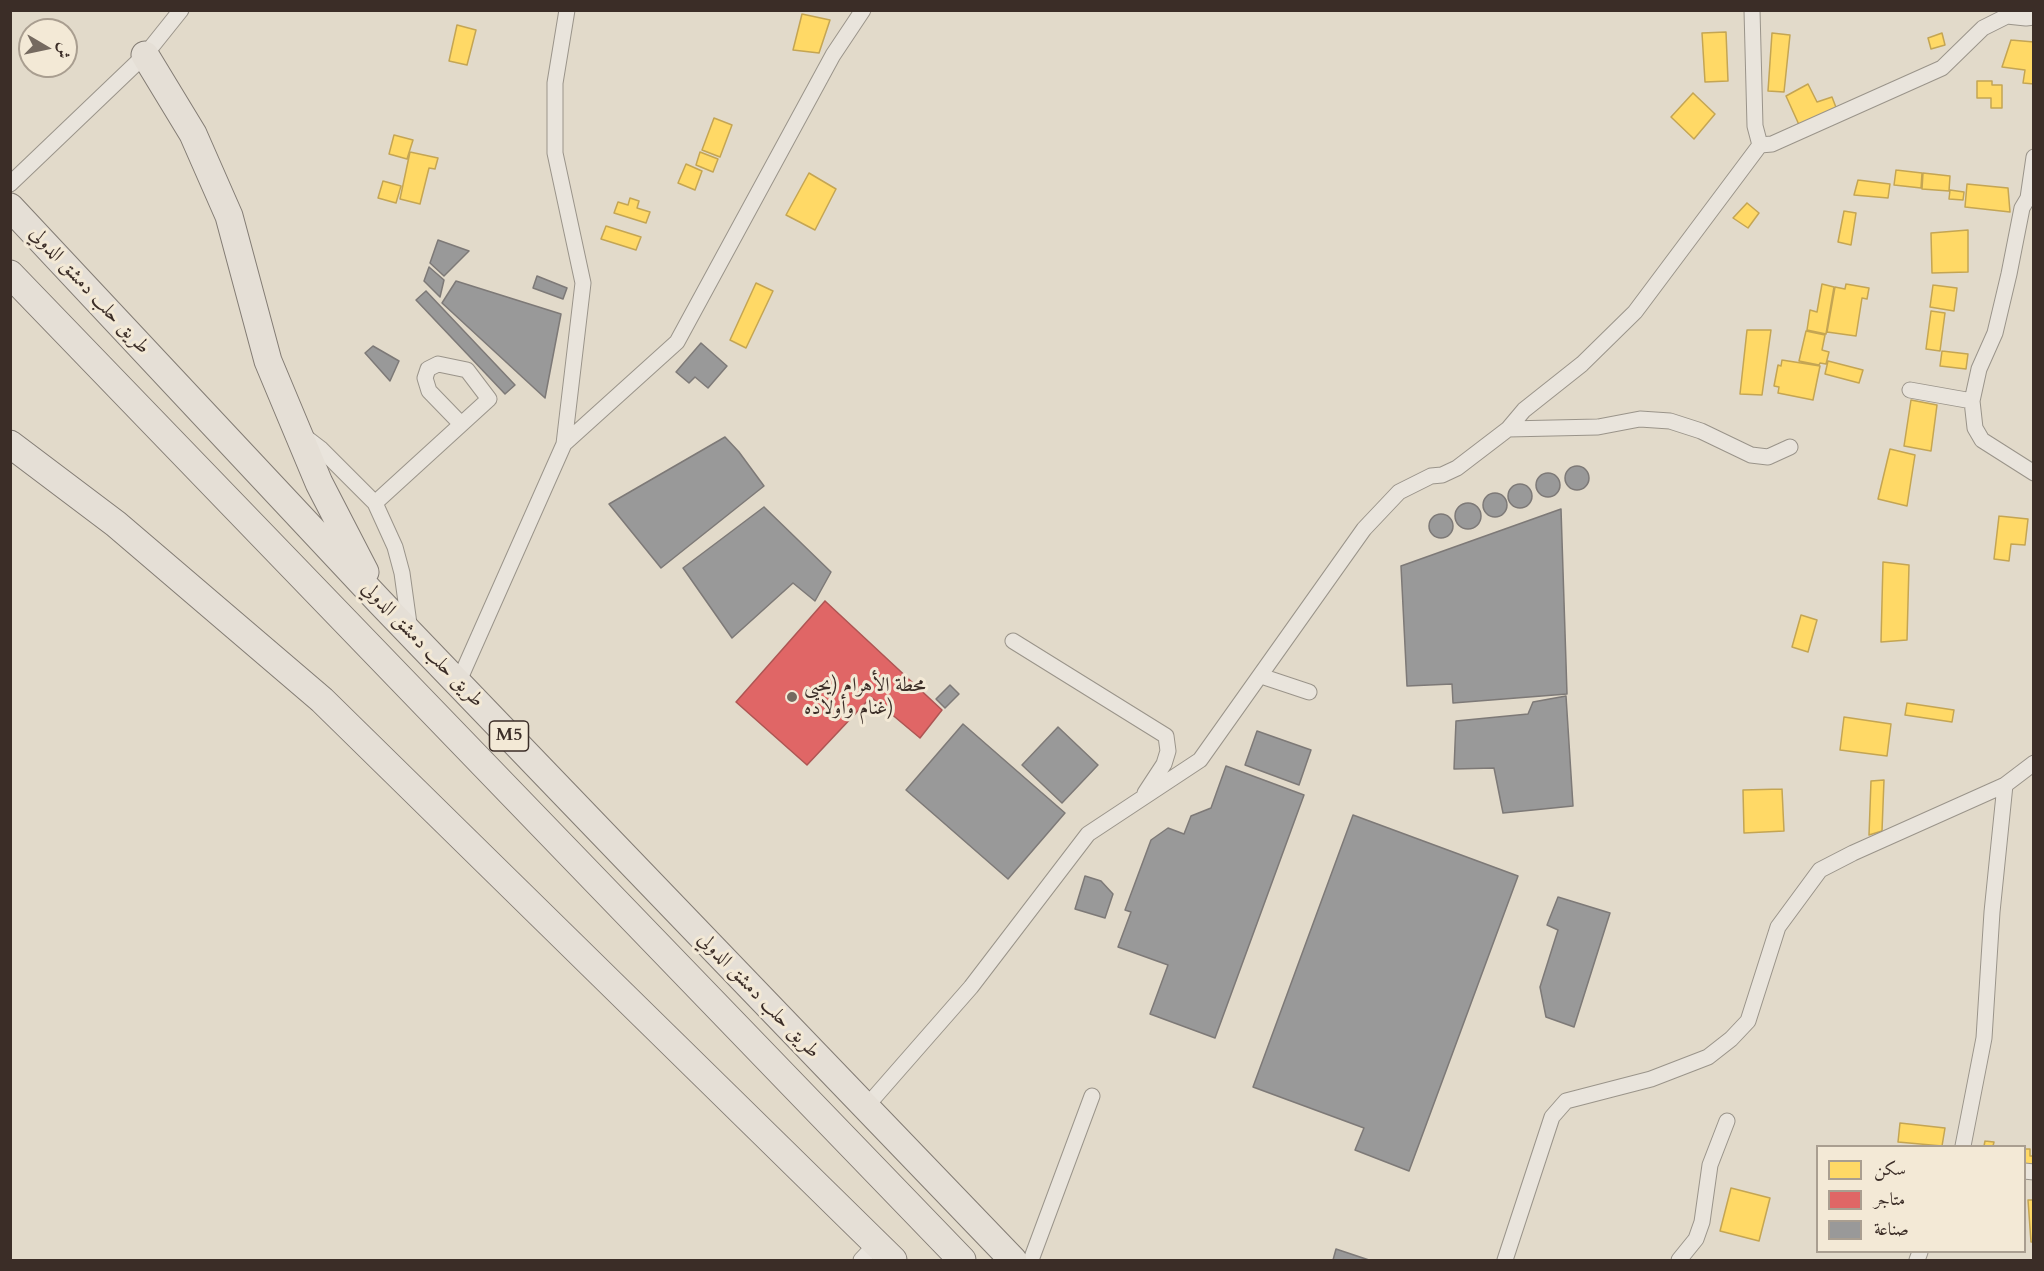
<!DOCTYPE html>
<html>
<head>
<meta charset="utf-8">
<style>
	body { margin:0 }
	#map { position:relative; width:2044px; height:1271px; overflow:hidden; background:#e2daca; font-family:Cardo,Amiri,serif }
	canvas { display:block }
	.frame { position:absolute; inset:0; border:12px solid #3b2d27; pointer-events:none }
	.legend { position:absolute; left:1816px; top:1145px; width:210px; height:108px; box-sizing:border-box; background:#f3e9d6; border:2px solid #a99e90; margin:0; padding:8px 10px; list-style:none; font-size:18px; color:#3b2d27 }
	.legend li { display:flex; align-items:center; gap:12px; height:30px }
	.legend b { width:30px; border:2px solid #a99e90 }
	.north { position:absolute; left:18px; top:18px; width:60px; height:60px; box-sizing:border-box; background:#f3e9d6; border:2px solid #a99e90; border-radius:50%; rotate:99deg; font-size:16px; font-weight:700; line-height:24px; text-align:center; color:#3b2d27 }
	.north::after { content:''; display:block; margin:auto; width:21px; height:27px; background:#756a60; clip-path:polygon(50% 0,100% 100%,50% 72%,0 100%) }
</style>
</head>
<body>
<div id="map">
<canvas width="2044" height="1271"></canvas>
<div class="frame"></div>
<ul class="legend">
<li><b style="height:16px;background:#ffd966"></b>سكن</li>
<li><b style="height:16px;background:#e06666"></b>متاجر</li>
<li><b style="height:16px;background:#999"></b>صناعة</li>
</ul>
<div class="north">ش</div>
</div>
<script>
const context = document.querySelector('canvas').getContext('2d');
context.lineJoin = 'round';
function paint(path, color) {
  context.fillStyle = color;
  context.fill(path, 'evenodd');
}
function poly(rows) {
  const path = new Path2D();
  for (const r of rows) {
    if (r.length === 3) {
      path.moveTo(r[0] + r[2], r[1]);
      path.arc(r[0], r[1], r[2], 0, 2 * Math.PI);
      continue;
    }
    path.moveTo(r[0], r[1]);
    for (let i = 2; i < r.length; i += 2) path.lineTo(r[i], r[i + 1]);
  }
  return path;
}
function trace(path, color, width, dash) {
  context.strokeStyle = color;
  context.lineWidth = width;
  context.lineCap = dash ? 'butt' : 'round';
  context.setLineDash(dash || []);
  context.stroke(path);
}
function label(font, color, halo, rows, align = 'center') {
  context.font = font + ' Cardo,Amiri,serif';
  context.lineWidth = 6;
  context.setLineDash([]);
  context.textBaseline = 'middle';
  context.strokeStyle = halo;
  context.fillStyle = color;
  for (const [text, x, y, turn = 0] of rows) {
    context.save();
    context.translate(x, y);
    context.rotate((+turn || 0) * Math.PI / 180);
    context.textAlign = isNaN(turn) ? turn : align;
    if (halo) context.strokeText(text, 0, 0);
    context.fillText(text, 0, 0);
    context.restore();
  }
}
const homes = poly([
	[802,14,830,20,819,53,793,50,802,14],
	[457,25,476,30,467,65,449,61,457,25],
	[1726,32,1728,81,1705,82,1702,33,1726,32],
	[1772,33,1790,35,1784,92,1768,91,1772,33],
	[1942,33,1945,45,1931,49,1928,38,1942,33],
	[2011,40,2034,42,2034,84,2023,83,2025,70,2002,67,2011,40],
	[1977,81,1992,81,1992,85,2002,85,2002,108,1991,108,1991,98,1977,98,1977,81],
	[1808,84,1817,102,1832,97,1837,110,1800,127,1786,96,1808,84],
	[1693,93,1715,114,1694,139,1671,117,1693,93],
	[714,118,732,125,720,157,702,150,714,118],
	[394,135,413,140,407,159,389,154,394,135],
	[410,152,438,158,435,169,429,168,420,204,400,199,410,152],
	[700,152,718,159,713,172,696,165,700,152],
	[686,164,702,171,695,190,678,183,686,164],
	[1896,170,1922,173,1921,188,1894,185,1896,170],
	[809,173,836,189,815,230,786,215,809,173],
	[1923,173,1950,176,1949,191,1922,189,1923,173],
	[1858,180,1890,184,1888,198,1854,195,1858,180],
	[383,181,401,186,396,203,378,198,383,181],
	[1967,184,2008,188,2010,212,1965,207,1967,184],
	[1950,190,1964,192,1963,200,1949,199,1950,190],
	[630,198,639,201,637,208,650,212,646,223,614,213,618,202,628,205,630,198],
	[1747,203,1759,213,1748,228,1733,218,1747,203],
	[1844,211,1856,213,1851,245,1838,242,1844,211],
	[606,226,641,237,636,250,601,239,606,226],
	[1968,230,1968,272,1932,273,1931,233,1968,230],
	[756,283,773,291,746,348,730,340,756,283],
	[1822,284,1834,287,1826,334,1807,330,1810,310,1817,312,1822,284],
	[1846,284,1869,288,1867,299,1862,298,1856,336,1827,332,1835,287,1845,289,1846,284],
	[1933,285,1957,288,1954,311,1930,307,1933,285],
	[1931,311,1945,313,1940,351,1926,349,1931,311],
	[1747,330,1771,330,1762,395,1740,394,1747,330],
	[1806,331,1825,335,1822,350,1829,352,1826,364,1820,363,1819,365,1799,361,1806,331],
	[1942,351,1968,354,1966,369,1940,366,1942,351],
	[1782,360,1820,366,1813,400,1778,393,1779,387,1774,386,1778,365,1781,366,1782,360],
	[1828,361,1863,370,1859,383,1825,374,1828,361],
	[1911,400,1937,405,1931,451,1904,446,1911,400],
	[1890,449,1915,455,1907,506,1878,499,1890,449],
	[1999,516,2028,519,2025,545,2011,544,2009,561,1994,559,1999,516],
	[1883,562,1909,565,1907,640,1881,642,1883,562],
	[1801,615,1817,620,1808,652,1792,647,1801,615],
	[1907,703,1954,710,1952,722,1905,715,1907,703],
	[1844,717,1891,724,1887,756,1840,750,1844,717],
	[1884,780,1882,831,1869,835,1871,781,1884,780],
	[1782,789,1784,831,1744,833,1743,790,1782,789],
	[1900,1123,1945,1128,1942,1146,1898,1142,1900,1123],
	[1985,1141,1994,1142,1993,1146,1984,1146,1985,1141],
	[2024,1149,2030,1149,2030,1156,2034,1156,2034,1165,2024,1165,2024,1149],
	[1731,1188,1770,1198,1759,1241,1720,1231,1731,1188],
	[2028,1200,2034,1200,2034,1242,2031,1242,2028,1200]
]);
const shops = poly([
	[825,601,942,710,920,738,871,697,807,765,736,702,825,601]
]);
const industry = poly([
	[438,240,469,251,444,276,430,263,438,240],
	[429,267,444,280,440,297,424,281,429,267],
	[537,276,567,288,563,299,533,288,537,276],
	[456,281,561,314,545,398,442,303,456,281],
	[426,291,515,385,505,394,416,300,426,291],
	[701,343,727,366,708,388,695,377,689,383,676,372,701,343],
	[373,346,399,361,390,381,365,353,373,346],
	[725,437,739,452,764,486,661,568,609,504,725,437],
	[1577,478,12],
	[1548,485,12],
	[1520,496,12],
	[1495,505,12],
	[1468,516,13],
	[764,507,831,572,815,601,793,583,732,638,683,568,764,507],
	[1561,509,1567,694,1453,703,1452,684,1407,686,1401,566,1561,509],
	[1441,526,12],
	[950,685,959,694,945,708,936,699,950,685],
	[1566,696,1573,806,1503,813,1494,768,1454,769,1456,721,1528,714,1533,702,1566,696],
	[963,724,1065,813,1008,879,906,790,963,724],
	[1058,727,1098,765,1062,803,1022,765,1058,727],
	[1257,731,1311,750,1299,785,1245,765,1257,731],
	[1226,766,1304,795,1215,1038,1150,1014,1168,965,1118,947,1131,912,1125,910,1151,840,1168,828,1184,834,1191,816,1211,808,1226,766],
	[1353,815,1518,876,1409,1171,1355,1150,1364,1128,1253,1087,1353,815],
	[1085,876,1101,881,1113,894,1105,918,1075,909,1085,876],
	[1558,897,1610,913,1574,1027,1546,1017,1540,987,1558,930,1547,925,1558,897],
	[1336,1249,1369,1260,1333,1260,1336,1249]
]);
const minor = poly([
	[1752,10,1755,126,1760,145],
	[2007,16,2026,18,2034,17],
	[10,184,145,55,181,10],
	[2034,196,2028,198,2022,208,2009,274,1995,333,1979,369,1972,401,1975,428,1982,440,2034,473],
	[2028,198,2034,157],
	[1910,390,1972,401],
	[1508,429,1598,427,1640,419,1670,421,1701,431,1751,455,1768,457,1790,447],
	[304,436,321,449,375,503,395,547,402,573,410,631],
	[564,444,583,283,555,153,555,83,567,10],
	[375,503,489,399,467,370,438,364,428,369,425,378,429,391,461,424],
	[1013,641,1166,736,1168,751,1164,764,1145,793],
	[1261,676,1309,692],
	[458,683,564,444,677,342,833,55,863,10],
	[865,1108,971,987,1088,834,1200,760,1364,529,1399,492,1431,476,1442,475,1457,468,1508,429,1524,410,1582,364,1635,312,1760,145,1772,144,1942,68,1983,28,2007,16,2007,10],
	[1963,1146,1984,1038,1992,912,2005,785],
	[2024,1171,2034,1172],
	[861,1260,876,1244],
	[1031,1260,1092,1096],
	[1505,1260,1552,1117,1566,1101,1651,1079,1708,1057,1731,1039,1748,1021,1778,927,1820,870,1853,853,2005,785,2034,763],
	[1679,1260,1696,1239,1702,1222,1710,1165,1727,1121],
	[1917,1260,1920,1252]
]);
const motorway = poly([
	[145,55,193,134,229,216,268,361,319,483,365,572],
	[10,207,380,602,1013,1260],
	[10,274,962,1260],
	[10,444,116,524,322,700,893,1260]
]);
const markers = [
	[792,697,6,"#756a60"]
];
const shields = [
	[509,736,39]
];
const shieldNames = [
	["M5",509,736]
];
const streetNames = [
	["طريق حلب دمشق الدولي",89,291,47],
	["طريق حلب دمشق الدولي",422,645,46],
	["طريق حلب دمشق الدولي",758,996,46]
];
const poiNames = [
	["محطة الأهرام (يحيى",804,686],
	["غنام وأولاده)",804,709]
];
paint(homes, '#ffd966');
trace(homes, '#c4a553', 1.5);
paint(shops, '#e06666');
trace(shops, '#ae5553', 1.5);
paint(industry, '#999');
trace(industry, '#7d7977', 1.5);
trace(minor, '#9a948a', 17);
trace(motorway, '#837c74', 29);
trace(minor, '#e9e4dc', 15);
trace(motorway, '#e5dfd6', 27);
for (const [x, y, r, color] of markers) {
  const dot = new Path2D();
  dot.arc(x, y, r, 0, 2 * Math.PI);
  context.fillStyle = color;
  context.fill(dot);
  trace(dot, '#f3e9d6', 2);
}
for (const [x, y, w] of shields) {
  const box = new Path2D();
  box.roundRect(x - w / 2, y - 15, w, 30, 4.5);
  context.fillStyle = '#f3e9d6';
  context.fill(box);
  trace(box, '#3b2d27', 1.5);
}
label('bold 18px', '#3b2d27', null, shieldNames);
label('20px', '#3b2d27', '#f3e9d6', streetNames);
label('20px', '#3b2d27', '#f3e9d6', poiNames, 'left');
</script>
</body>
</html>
